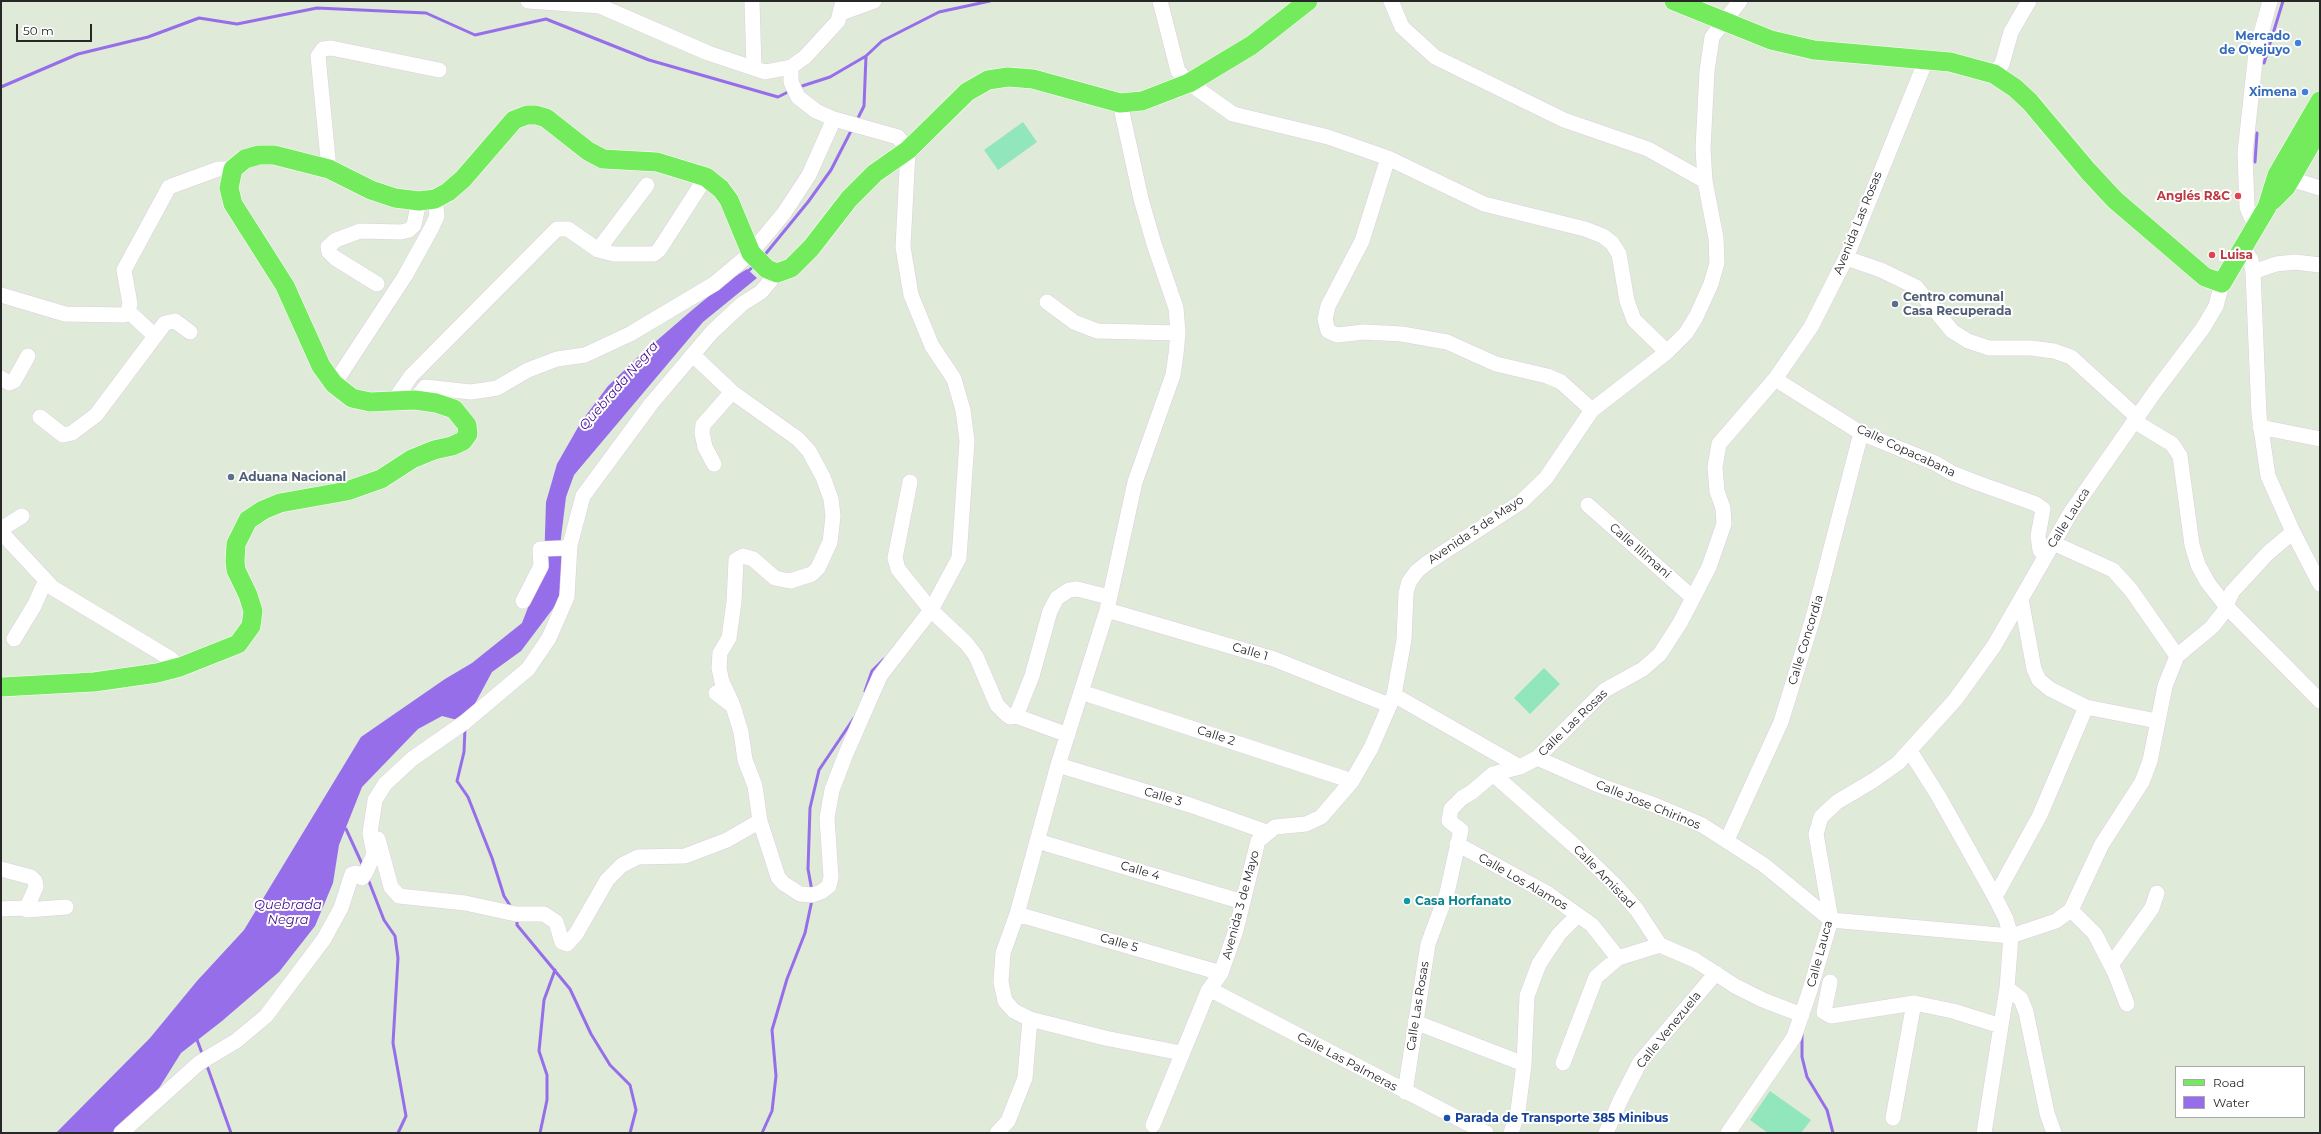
<!DOCTYPE html>
<html>
<head>
<meta charset="utf-8">
<style>
	body { margin:0 }
	#map { position:relative; width:2321px; height:1134px; overflow:hidden; background:#dfead9; font-family:Montserrat,sans-serif }
	canvas { display:block }
	.frame { position:absolute; inset:0; border:2px solid #272727; pointer-events:none }
	.legend { position:absolute; left:2175px; top:1066px; width:130px; height:52px; box-sizing:border-box; background:#fff; border:1px solid #a9a9a9; margin:0; padding:5px 7px; list-style:none; font-size:12px; color:#272727 }
	.legend li { display:flex; align-items:center; gap:8px; height:20px }
	.legend b { width:20px; border:1px solid #a9a9a9 }
	.scale { position:absolute; left:16px; top:24px; width:76px; height:18px; box-sizing:border-box; border:2px solid #272727; border-top:0; padding-left:5px; font-size:12px; line-height:14px; white-space:nowrap; color:#272727; -webkit-text-stroke:3px #fff; paint-order:stroke }
</style>
</head>
<body>
<div id="map">
<canvas width="2321" height="1134"></canvas>
<div class="frame"></div>
<ul class="legend">
<li><b style="height:5px;background:#74eb5c"></b>Road</li>
<li><b style="height:11px;background:#976eea"></b>Water</li>
</ul>
<div class="scale">50 m</div>
</div>
<script>
const context = document.querySelector('canvas').getContext('2d');
context.lineJoin = 'round';
function paint(path, color) {
  context.fillStyle = color;
  context.fill(path, 'evenodd');
}
function poly(rows) {
  const path = new Path2D();
  for (const r of rows) {
    path.moveTo(r[0], r[1]);
    for (let i = 2; i < r.length; i += 2) path.lineTo(r[i], r[i + 1]);
  }
  return path;
}
function trace(path, color, width, dash) {
  context.strokeStyle = color;
  context.lineWidth = width;
  context.lineCap = dash ? 'butt' : 'round';
  context.setLineDash(dash || []);
  context.stroke(path);
}
function label(font, color, halo, rows, align = 'center') {
  context.font = font + ' Montserrat,sans-serif';
  context.lineWidth = 4;
  context.setLineDash([]);
  context.textBaseline = 'middle';
  context.strokeStyle = halo;
  context.fillStyle = color;
  for (const [text, x, y, turn = 0] of rows) {
    context.save();
    context.translate(x, y);
    context.rotate((+turn || 0) * Math.PI / 180);
    context.textAlign = isNaN(turn) ? turn : align;
    if (halo) context.strokeText(text, 0, 0);
    context.fillText(text, 0, 0);
    context.restore();
  }
}
const pitch = poly([
	[1023,122,1037,142,998,170,984,150],
	[1544,668,1560,684,1530,714,1514,698],
	[1770,1091,1811,1120,1801,1133,1768,1133,1750,1120]
]);
const water = poly([
	[747,269,757,278,703,322,574,475,566,497,560,546,564,567,558,602,521,651,492,672,465,722,442,716,418,729,362,787,339,845,333,883,315,926,279,972,222,1021,181,1053,131,1133,56,1133,150,1038,197,981,244,930,361,737,445,679,472,663,522,623,544,566,546,502,557,464,581,422,608,386,639,356,691,311,726,282]
]);
const stream = poly([
	[2264,63,2283,1],
	[1,87,78,54,148,37,199,18,237,24,317,8,426,13,475,35,546,19,649,60,778,97,790,91],
	[799,87,830,77,866,56,882,41,939,12,990,1],
	[857,120,864,106,866,56],
	[2255,162,2257,133],
	[763,257,808,202,831,170,852,129],
	[746,273,755,265],
	[865,691,872,671,884,659],
	[465,728,464,752,457,781,468,797,492,858,504,896,511,907],
	[346,829,363,866],
	[368,879,384,920,395,936,398,958,393,1043,406,1116,398,1133],
	[812,891,808,869,810,808,819,770,854,718],
	[517,919,517,925,570,989,591,1034,610,1065,630,1085,636,1110,630,1133],
	[1802,1034,1802,1057,1807,1077,1827,1110,1833,1133],
	[196,1037,203,1056],
	[206,1063,231,1133],
	[540,1133,547,1100,547,1075,539,1051,544,1000,555,970],
	[762,1133,772,1111,776,1076,772,1030,787,979,805,933,812,900]
]);
const minor = poly([
	[528,1,600,6,708,53,765,72,791,67,805,57,838,21,843,1],
	[752,1,754,68],
	[1160,1,1178,71,1189,83,1233,114,1328,137,1388,158,1484,204,1585,229,1603,236,1612,243,1619,254,1627,301,1634,320,1667,352],
	[1391,1,1402,27,1435,57,1564,120,1648,149,1705,181],
	[841,13,874,1],
	[1994,74,2002,64,2011,32,2029,1],
	[1120,103,1141,199,1154,244,1176,308,1178,333,1176,354,1173,375,1135,482,1107,610,1058,765,1017,914,1003,953,1001,982,1005,1001,1014,1011,1030,1019,1105,1038,1181,1053],
	[1388,158,1362,241,1328,306,1325,319,1328,331,1337,335,1364,332,1402,334,1447,342,1496,364,1547,376,1561,382,1592,410],
	[329,169,318,56,323,49,331,48,439,70],
	[2288,182,2297,181,2320,188],
	[2257,224,2251,217,2247,207,2245,153,2256,52,2270,1],
	[2243,247,2251,260,2253,272,2259,415,2268,476,2293,532,2320,584],
	[598,250,647,185],
	[1846,258,1881,270,1916,287,1952,331,1968,341,1989,348,2031,348,2054,351,2071,357,2137,417],
	[2253,272,2276,264,2295,262,2320,265],
	[377,284,335,258,329,252,328,247,336,240,360,231,401,232,409,230,414,225,419,201],
	[1,295,65,314,124,315,128,311,130,304,124,270,169,187,218,169,233,169],
	[1047,302,1074,322,1097,331,1178,333],
	[128,311,155,336],
	[693,355,732,392,703,425,702,433,705,447,714,464],
	[1,378,9,383,14,381,28,356],
	[1775,379,1861,433,1935,463,1952,473,1975,482,2036,504,2043,509,2038,536,2040,550,2045,557],
	[334,384,405,276,431,229,437,216,435,199],
	[732,392,798,439,809,451,823,477,831,499,833,516,830,542,818,568,812,574,790,581,775,578,753,559,743,556,736,560,734,602,729,638,720,653,719,668,722,682,732,703],
	[415,400,425,387,471,392,485,390,497,388,528,370,557,359,585,355,630,334,714,284,751,253,784,213,809,175,834,119],
	[393,402,411,376,557,229,568,229,598,250,614,254,654,254,659,250,706,177],
	[40,417,63,435,72,433,96,415,165,323,175,321,190,332],
	[2134,421,2172,444,2180,456,2192,545,2198,565,2208,583,2226,606,2320,701],
	[2260,427,2320,439],
	[910,482,895,558,898,569,931,610,966,643,976,656,997,705,1006,714,1010,717,1016,716,1068,735],
	[1588,505,1692,597],
	[1,529,22,516],
	[1,532,53,588,171,659,180,667],
	[2053,543,2113,570,2131,590,2177,656],
	[2021,599,2034,669,2039,680,2050,689,2086,707,2157,721],
	[523,601,541,566,540,549,564,548,570,545,583,496,651,404,712,332,742,304,761,292,777,273],
	[1107,610,1274,659,1389,705],
	[14,639,34,606,45,582],
	[1081,692,1352,781],
	[716,693,733,706,741,732,745,760,755,786,760,821,778,877,783,883,800,894,812,895,821,892,829,886,831,877,827,818,832,790,845,756,880,676,931,610,959,558,967,441,963,410,954,379,932,346,911,295,903,247,908,150,898,137,834,119,816,111,798,97,791,82,791,67],
	[1394,695,1520,767],
	[1016,716,1032,676,1050,611,1057,598,1069,590,1077,589,1109,597],
	[1910,751,1939,797,1995,897,2006,919,2011,936,2007,988,1984,1133],
	[1537,758,1596,784,1652,804,1702,825,1764,865,1831,920,2011,936,2056,921,2071,910,2102,844,2142,782,2150,761,2165,686,2177,656,2212,627,2223,613,2232,592,2268,553,2293,532],
	[1058,765,1190,805,1267,832],
	[1493,774,1576,847,1616,886,1637,910,1660,945,1695,960,1735,986,1763,1000,1802,1015],
	[378,839,391,887,399,896,465,903,516,914,544,914,556,922,562,942,567,944,576,934,607,880,622,865,638,857,685,856,727,840,760,821],
	[1727,840,1781,722,1813,618,1861,433],
	[1037,841,1243,902],
	[1457,844,1547,893,1592,925,1618,958],
	[1,869,31,877,35,881,36,887,28,905,24,908,1,909],
	[1995,897,2040,815,2086,707],
	[24,908,27,910,66,907],
	[2071,910,2095,934,2115,973,2127,1004],
	[1017,914,1221,973],
	[2111,965,2152,908,2157,893],
	[1830,982,1824,1012,1831,1016,1914,1003,1953,1011,2001,1026],
	[2007,988,2021,999,2026,1012,2047,1113,2054,1133],
	[1208,991,1217,993,1486,1133],
	[1415,1022,1524,1064,1527,996,1539,964,1559,934,1578,915],
	[1563,1063,1596,977,1618,958,1660,945],
	[1405,1092,1428,944,1447,893,1461,830,1449,821,1451,809,1462,798,1472,792,1493,774,1520,767,1537,758,1605,690,1643,669,1660,654,1680,623,1709,567,1724,524,1723,508,1717,491,1715,467,1719,444,1775,379,1811,327,1846,258,1926,60],
	[1893,1118,1914,1003],
	[1153,1125,1208,991,1221,973,1236,930,1258,841,1275,827,1306,824,1321,817,1352,781,1371,748,1394,695,1404,640,1406,593,1409,582,1417,571,1427,563,1521,502,1546,478,1592,410,1667,352,1686,333,1696,317,1711,284,1717,263,1716,238,1705,181,1703,148,1707,71,1712,37,1740,1],
	[121,1133,199,1063,236,1041,266,1016,324,939,341,908,352,874,356,873,362,878,366,872,374,854,370,833,375,800,385,784,412,759,465,722,528,669,549,638,567,597,570,545],
	[997,1133,1008,1121,1025,1078,1030,1019],
	[1511,1133,1518,1111,1524,1064],
	[1606,1133,1620,1101,1640,1062,1716,973],
	[1728,1133,1794,1037,1809,993,1831,920,1816,834,1821,817,1837,802,1874,780,1898,763,1955,700,1971,678,1994,646,2071,512,2154,393,2203,328,2216,306,2222,283]
]);
const major = poly([
	[1674,1,1771,40,1814,50,1950,62,1994,74,2015,88,2030,102,2088,171,2115,200,2205,277,2222,283,2267,207,2277,175,2320,101],
	[2272,201,2286,187,2320,128],
	[1,687,94,682,157,673,180,667,238,644,251,626,253,611,248,595,236,570,235,561,236,544,248,520,263,510,280,503,347,491,381,479,412,459,434,450,452,446,463,441,468,434,467,425,454,409,436,403,415,400,370,402,352,398,334,384,321,366,285,286,233,204,229,188,233,169,245,159,259,155,274,155,329,169,371,190,395,198,419,201,435,199,448,192,463,179,514,120,527,115,536,115,546,118,588,151,603,159,657,162,706,177,721,189,729,200,751,253,767,269,777,273,791,268,811,248,849,199,875,173,908,150,967,92,988,80,1008,77,1033,79,1120,103,1142,101,1189,83,1252,45,1308,1]
]);
const markers = [
	[2298,43,4,"#3f7fe0"],
	[2305,92,4,"#3f7fe0"],
	[2238,196,4,"#e0444e"],
	[2212,255,4,"#e0444e"],
	[1895,304,4,"#5c6f8a"],
	[231,477,4,"#5c6f8a"],
	[1407,901,4,"#0f9aa8"],
	[1447,1118,4,"#1a4fb4"]
];
const shopNames = [
	["Mercado",2290,36],
	["de Ovejuyo",2290,50],
	["Ximena",2297,92]
];
const healthNames = [
	["Anglés R&C",2230,196],
	["Luisa",2220,255,"left"]
];
const streetNames = [
	["Avenida Las Rosas",1858,223,-68],
	["Calle Copacabana",1906,451,25],
	["Calle Lauca",2069,518,-58],
	["Avenida 3 de Mayo",1476,530,-34],
	["Calle Illimani",1640,551,41],
	["Calle Concordia",1806,640,-73],
	["Calle 1",1250,652,16],
	["Calle Las Rosas",1573,723,-44],
	["Calle 2",1216,736,18],
	["Calle 3",1163,797,17],
	["Calle Jose Chirinos",1648,805,22],
	["Calle 4",1140,871,16],
	["Calle Amistad",1604,877,46],
	["Calle Los Alamos",1523,882,30],
	["Avenida 3 de Mayo",1241,905,-75],
	["Calle 5",1119,943,16],
	["Calle Lauca",1820,954,-75],
	["Calle Las Rosas",1418,1006,-81],
	["Calle Venezuela",1669,1030,-51],
	["Calle Las Palmeras",1347,1062,28]
];
const serviceNames = [
	["Centro comunal",1903,297],
	["Casa Recuperada",1903,311],
	["Aduana Nacional",239,477]
];
const cultureNames = [
	["Casa Horfanato",1415,901]
];
const transitNames = [
	["Parada de Transporte 385 Minibus",1455,1118]
];
const waterNames = [
	["Quebrada Negra",619,386,-49],
	["Quebrada",288,905],
	["Negra",288,920]
];
paint(pitch, '#92e6bc');
paint(water, '#976eea');
trace(stream, '#976eea', 3);
trace(minor, '#decee0', 16);
trace(major, '#fff', 20);
trace(minor, '#fff', 15);
trace(major, '#74eb5c', 19);
for (const [x, y, r, color] of markers) {
  const dot = new Path2D();
  dot.arc(x, y, r, 0, 2 * Math.PI);
  context.fillStyle = color;
  context.fill(dot);
  trace(dot, '#fff', 1.5);
}
label('bold 12px', '#366cbe', '#fff', shopNames, 'right');
label('bold 12px', '#be3a42', '#fff', healthNames, 'right');
label('12px', '#272727', '#fff', streetNames);
label('bold 12px', '#4e5e75', '#fff', serviceNames, 'left');
label('bold 12px', '#0d838f', '#fff', cultureNames, 'left');
label('bold 12px', '#164399', '#fff', transitNames, 'left');
label('italic 13px', '#461191', '#fff', waterNames);
</script>
</body>
</html>
